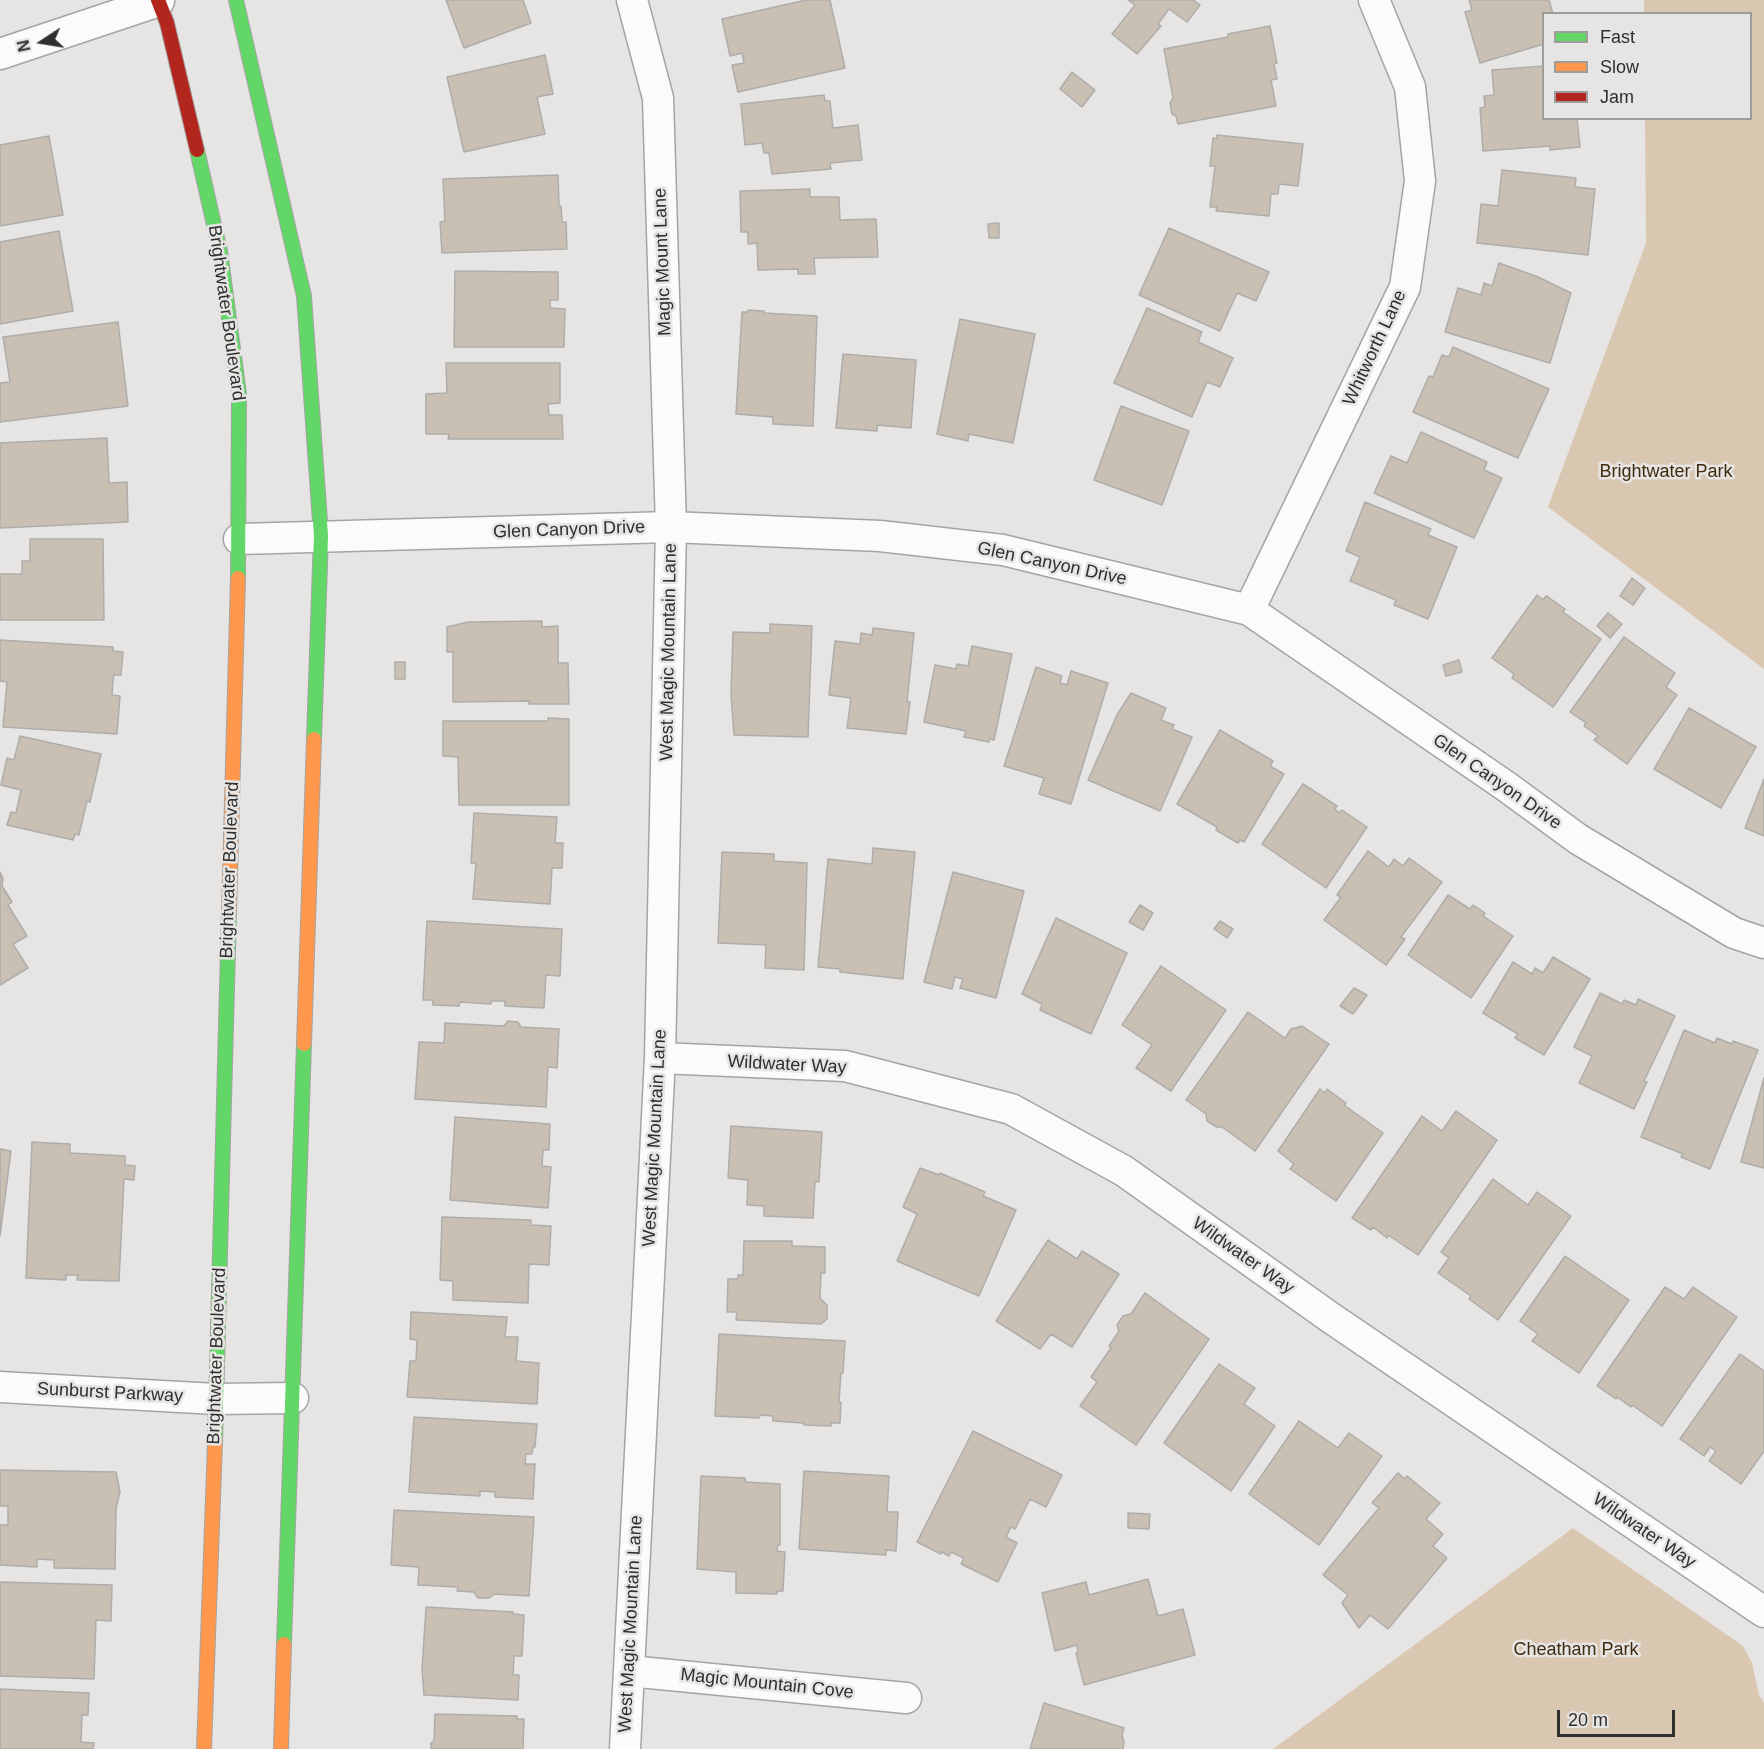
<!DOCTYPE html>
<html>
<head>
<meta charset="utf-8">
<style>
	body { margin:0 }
	#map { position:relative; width:1764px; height:1749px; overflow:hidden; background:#e6e5e4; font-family:Helvetica,sans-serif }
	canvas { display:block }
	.legend { position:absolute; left:1542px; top:12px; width:210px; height:108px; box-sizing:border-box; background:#e7e5e3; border:2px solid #9d9c9b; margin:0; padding:8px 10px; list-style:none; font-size:18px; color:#2f2f2e }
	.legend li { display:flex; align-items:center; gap:12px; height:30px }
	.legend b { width:30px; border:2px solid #9d9c9b }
	.north { position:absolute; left:12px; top:12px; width:60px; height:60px; -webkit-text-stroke:4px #e7e5e3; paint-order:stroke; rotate:258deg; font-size:16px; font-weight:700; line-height:24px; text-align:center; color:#2f2f2e }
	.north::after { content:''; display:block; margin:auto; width:21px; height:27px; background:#2f2f2e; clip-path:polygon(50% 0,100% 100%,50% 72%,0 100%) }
	.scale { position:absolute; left:1557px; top:1710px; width:118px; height:27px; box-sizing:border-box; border:3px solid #2f2f2e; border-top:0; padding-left:8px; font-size:18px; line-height:21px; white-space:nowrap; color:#2f2f2e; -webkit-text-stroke:4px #e7e5e3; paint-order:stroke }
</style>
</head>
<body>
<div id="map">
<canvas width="1764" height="1749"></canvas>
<ul class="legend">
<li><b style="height:8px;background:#63d668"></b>Fast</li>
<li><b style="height:8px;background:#ff974d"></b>Slow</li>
<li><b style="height:8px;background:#b3261e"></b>Jam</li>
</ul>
<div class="north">N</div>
<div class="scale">20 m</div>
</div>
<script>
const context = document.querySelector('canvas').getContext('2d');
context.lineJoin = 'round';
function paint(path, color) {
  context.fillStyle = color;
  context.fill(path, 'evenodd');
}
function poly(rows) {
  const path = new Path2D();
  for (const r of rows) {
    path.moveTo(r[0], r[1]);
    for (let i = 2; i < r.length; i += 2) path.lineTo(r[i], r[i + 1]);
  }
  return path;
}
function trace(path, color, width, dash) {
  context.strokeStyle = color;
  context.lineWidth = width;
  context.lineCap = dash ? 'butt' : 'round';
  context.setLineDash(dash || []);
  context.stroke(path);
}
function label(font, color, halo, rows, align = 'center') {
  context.font = font + ' Helvetica,sans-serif';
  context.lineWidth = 5;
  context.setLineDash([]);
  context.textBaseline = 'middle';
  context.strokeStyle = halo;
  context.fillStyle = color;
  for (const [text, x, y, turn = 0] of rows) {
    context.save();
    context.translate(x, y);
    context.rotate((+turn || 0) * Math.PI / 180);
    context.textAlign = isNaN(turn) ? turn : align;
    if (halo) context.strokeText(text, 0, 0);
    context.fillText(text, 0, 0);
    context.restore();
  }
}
const green = poly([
	[1644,0,1764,0,1764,669,1548,507,1646,243,1645,119,1750,118,1750,14,1644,13],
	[1573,1528,1743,1646,1752,1663,1759,1695,1764,1703,1764,1749,1273,1749]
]);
const building = poly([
	[446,0,523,0,531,23,464,48,446,0],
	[806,0,830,0,845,68,738,92,732,65,744,63,742,53,730,56,722,19,806,0],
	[1128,0,1193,0,1200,5,1187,22,1169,9,1158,24,1161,26,1137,54,1112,34,1135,5,1128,0],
	[1469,0,1549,0,1553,14,1544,14,1544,44,1480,63,1465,12,1472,10,1469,0],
	[1270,26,1277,63,1274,64,1277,79,1271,80,1276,106,1178,124,1176,116,1172,114,1170,103,1173,98,1164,49,1228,37,1228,34,1270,26],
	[545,55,553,94,537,97,545,134,464,152,447,77,545,55],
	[1544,66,1544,118,1577,118,1580,147,1550,150,1550,146,1483,151,1480,108,1485,107,1484,96,1494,95,1492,70,1544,66],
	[1072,72,1095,90,1082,107,1060,89,1072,72],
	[824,95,825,101,830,101,833,128,858,125,862,160,830,163,831,169,772,174,769,153,764,153,762,143,745,145,741,104,824,95],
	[1217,135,1303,144,1298,186,1279,184,1278,194,1271,194,1269,216,1216,211,1217,207,1210,207,1215,166,1210,166,1213,138,1217,139,1217,135],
	[49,136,63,215,0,226,0,145,49,136],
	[1502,170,1576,178,1575,187,1595,189,1588,255,1477,243,1481,204,1498,206,1502,170],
	[558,175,559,206,561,206,562,222,566,222,567,249,442,253,440,222,445,221,443,179,558,175],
	[810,189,810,197,839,197,840,220,876,219,878,257,814,258,815,274,798,274,798,269,758,270,757,243,748,244,748,232,741,232,740,191,810,189],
	[999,223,999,238,989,238,988,224,999,223],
	[1169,228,1269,272,1256,301,1237,293,1220,331,1139,295,1169,228],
	[59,231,73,311,0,324,0,242,59,231],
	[1499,263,1538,277,1571,293,1550,363,1445,332,1458,288,1481,295,1484,283,1492,286,1499,263],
	[455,271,558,272,558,300,550,300,550,308,565,309,564,347,454,347,455,271],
	[1147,308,1202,332,1198,342,1233,358,1220,387,1207,382,1192,417,1114,383,1147,308],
	[748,310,764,311,764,313,817,316,813,426,773,424,773,417,736,414,742,312,748,312,748,310],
	[960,319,1035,334,1013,443,969,434,968,441,937,434,960,319],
	[118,322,128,406,0,422,0,383,10,382,3,337,118,322],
	[1453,347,1549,389,1518,458,1413,412,1429,376,1433,377,1442,355,1449,357,1453,347],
	[843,354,916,360,911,428,877,425,877,431,836,428,843,354],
	[446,363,560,363,560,403,548,404,549,415,562,415,563,439,448,439,449,434,426,434,426,394,447,393,446,363],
	[1121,406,1189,431,1162,505,1094,480,1121,406],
	[1421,432,1487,462,1484,470,1502,478,1474,538,1374,493,1391,456,1407,463,1421,432],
	[107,438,109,483,127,482,128,522,0,528,0,443,107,438],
	[1365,502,1431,529,1428,535,1457,547,1428,619,1394,605,1396,600,1350,581,1360,557,1346,551,1365,502],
	[30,539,103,539,104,620,0,620,0,574,22,574,22,561,30,561,30,539],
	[1632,578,1645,588,1633,605,1620,596,1632,578],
	[1537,595,1543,600,1546,596,1548,597,1565,609,1563,612,1601,639,1553,707,1512,678,1514,674,1492,658,1537,595],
	[1608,613,1622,624,1610,638,1597,626,1608,613],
	[542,621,542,627,558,626,558,663,568,663,569,704,529,704,529,701,453,702,453,652,447,652,447,627,468,622,542,621],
	[770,624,812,626,808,737,734,735,731,694,733,632,770,633,770,624],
	[873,628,914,633,907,702,910,702,906,734,847,728,851,698,829,695,835,641,860,644,861,633,872,635,873,628],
	[1624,637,1675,673,1666,687,1677,695,1627,764,1594,740,1598,736,1584,726,1586,723,1570,712,1624,637],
	[0,640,113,647,113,651,123,652,121,675,114,675,113,681,112,695,120,696,117,734,3,727,7,682,0,681,0,640],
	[972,646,1012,654,994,740,989,739,989,742,964,737,966,731,924,722,935,665,956,669,957,664,968,666,972,646],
	[1459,660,1462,672,1446,676,1443,665,1459,660],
	[395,662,405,662,405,679,395,679,395,662],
	[1036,667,1062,676,1060,683,1067,685,1071,671,1108,683,1071,804,1039,794,1044,778,1004,766,1036,667],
	[1131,693,1166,708,1161,720,1174,725,1172,729,1192,737,1160,811,1088,780,1117,715,1131,693],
	[1689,708,1756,747,1721,808,1654,769,1689,708],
	[548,718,569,719,569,805,459,805,458,757,443,756,443,721,548,721,548,718],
	[1220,730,1273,761,1270,766,1284,774,1244,842,1240,840,1238,843,1216,830,1217,827,1177,804,1220,730],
	[20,736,101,754,90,802,87,801,79,835,75,834,73,840,7,825,11,812,16,813,21,790,1,785,7,758,14,760,20,736],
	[1764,779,1764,836,1745,828,1764,779],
	[1303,784,1337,806,1335,809,1339,813,1342,810,1367,827,1326,888,1262,844,1303,784],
	[474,813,557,817,555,843,563,843,562,868,552,868,550,904,473,899,476,863,471,863,474,813],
	[873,848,915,852,903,979,840,972,840,969,818,967,828,859,872,864,873,848],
	[1368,851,1389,867,1394,859,1403,866,1409,858,1442,882,1401,937,1405,939,1386,965,1324,920,1341,897,1337,895,1368,851],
	[722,852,774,854,774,861,807,863,804,970,765,968,766,945,718,943,722,852],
	[0,872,3,878,2,886,12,902,8,905,27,936,13,944,28,968,0,985,0,872],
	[953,872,1024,891,996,998,960,988,963,979,955,977,952,989,924,982,953,872],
	[1448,895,1470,909,1473,905,1485,913,1483,916,1513,936,1471,998,1408,955,1448,895],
	[1140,905,1153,913,1143,930,1129,922,1140,905],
	[1056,918,1127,953,1091,1034,1040,1010,1042,1004,1022,994,1056,918],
	[427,921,562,929,560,976,546,975,544,1008,505,1006,505,1001,491,1001,491,1004,460,1002,459,1006,433,1005,433,1000,423,1000,427,921],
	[1220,921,1233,929,1227,938,1214,929,1220,921],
	[1553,957,1590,979,1544,1055,1515,1038,1518,1034,1483,1013,1513,962,1532,974,1535,968,1543,973,1553,957],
	[1161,966,1226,1010,1171,1091,1136,1068,1152,1045,1122,1025,1161,966],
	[1354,988,1367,995,1353,1014,1340,1006,1354,988],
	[1600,993,1622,1004,1624,1000,1636,1005,1638,999,1675,1016,1644,1081,1647,1082,1634,1109,1579,1083,1592,1056,1574,1047,1600,993],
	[1248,1012,1285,1038,1291,1029,1302,1026,1329,1044,1255,1151,1222,1127,1217,1127,1207,1121,1206,1114,1186,1100,1248,1012],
	[508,1021,518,1022,521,1027,559,1029,557,1068,548,1067,546,1107,415,1099,419,1042,444,1043,445,1023,504,1026,508,1021],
	[1684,1030,1715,1043,1717,1038,1732,1044,1733,1041,1758,1050,1710,1169,1681,1157,1683,1154,1641,1137,1684,1030],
	[1764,1078,1764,1168,1741,1162,1764,1078],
	[1320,1089,1325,1093,1327,1089,1331,1092,1346,1103,1344,1105,1383,1133,1336,1201,1290,1169,1294,1164,1278,1151,1320,1089],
	[1456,1111,1497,1140,1418,1255,1388,1235,1387,1238,1373,1227,1371,1230,1352,1218,1422,1116,1442,1131,1456,1111],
	[455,1117,550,1124,549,1150,543,1150,542,1166,551,1167,548,1208,450,1200,455,1117],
	[731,1126,822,1132,819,1182,815,1181,813,1218,764,1216,764,1206,747,1205,748,1180,728,1178,731,1126],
	[32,1142,70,1144,70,1153,125,1156,125,1165,135,1166,134,1180,124,1179,119,1281,77,1280,78,1275,66,1275,66,1280,26,1278,32,1142],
	[0,1149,11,1151,0,1236,0,1149],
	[920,1168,939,1175,940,1173,985,1192,983,1196,1016,1210,979,1296,897,1261,917,1214,903,1207,920,1168],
	[1493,1179,1528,1205,1537,1192,1571,1216,1498,1320,1469,1299,1471,1296,1438,1273,1449,1258,1441,1252,1493,1179],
	[442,1217,531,1220,531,1225,551,1226,549,1265,529,1264,528,1303,453,1300,453,1281,440,1280,442,1217],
	[1048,1240,1077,1259,1082,1251,1119,1274,1072,1347,1051,1334,1040,1349,996,1321,1048,1240],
	[744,1241,792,1241,792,1246,825,1247,825,1273,821,1273,820,1298,827,1305,827,1319,821,1324,736,1320,737,1312,727,1312,728,1279,738,1279,738,1275,743,1275,744,1241],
	[1565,1256,1629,1300,1579,1373,1532,1341,1538,1334,1520,1321,1565,1256],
	[1665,1287,1684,1299,1693,1287,1737,1317,1662,1426,1632,1405,1631,1407,1617,1397,1616,1399,1597,1386,1665,1287],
	[1145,1293,1209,1339,1136,1445,1080,1406,1097,1382,1091,1377,1111,1348,1109,1346,1119,1331,1117,1325,1123,1316,1131,1314,1145,1293],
	[411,1312,507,1317,505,1337,518,1337,516,1361,539,1363,537,1404,407,1397,410,1361,416,1361,417,1340,410,1339,411,1312],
	[719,1334,845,1341,843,1373,841,1373,839,1402,841,1402,840,1423,831,1423,831,1426,804,1425,804,1423,773,1421,773,1416,760,1415,759,1418,715,1416,719,1334],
	[1740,1354,1764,1371,1764,1451,1741,1484,1709,1461,1716,1451,1710,1447,1704,1456,1680,1439,1740,1354],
	[1219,1364,1255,1388,1244,1404,1275,1426,1231,1491,1164,1443,1219,1364],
	[414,1417,537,1424,535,1447,533,1446,532,1454,526,1454,525,1464,535,1464,533,1499,495,1497,495,1492,480,1491,480,1496,409,1492,414,1417],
	[1299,1421,1338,1448,1349,1433,1382,1456,1319,1545,1249,1494,1299,1421],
	[973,1431,1062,1475,1046,1507,1030,1499,1015,1529,1011,1527,1006,1537,1017,1543,998,1582,961,1564,964,1558,951,1552,949,1556,942,1552,941,1554,917,1542,973,1431],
	[0,1470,116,1472,120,1492,116,1508,115,1569,54,1568,54,1560,37,1559,37,1567,0,1565,0,1525,8,1525,8,1506,0,1506,0,1470],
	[804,1471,889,1476,887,1512,898,1512,896,1551,886,1550,886,1555,799,1549,804,1471],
	[1398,1473,1405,1479,1407,1476,1440,1503,1426,1519,1443,1534,1433,1546,1447,1558,1388,1629,1370,1615,1359,1628,1342,1603,1348,1595,1323,1575,1379,1508,1372,1503,1398,1473],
	[701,1476,745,1478,746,1482,780,1484,780,1545,778,1545,777,1551,785,1552,783,1591,777,1591,777,1594,736,1593,736,1572,697,1569,701,1476],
	[394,1510,534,1517,529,1596,495,1594,489,1598,478,1598,474,1592,457,1591,458,1587,418,1585,419,1567,391,1565,394,1510],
	[1128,1513,1150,1514,1149,1529,1128,1528,1128,1513],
	[1148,1579,1158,1616,1183,1609,1195,1655,1084,1685,1076,1653,1078,1652,1077,1645,1055,1651,1042,1593,1086,1582,1089,1595,1148,1579],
	[0,1582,112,1585,111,1621,96,1620,94,1679,0,1676,0,1582],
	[426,1607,513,1612,513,1614,524,1615,522,1656,514,1656,513,1675,519,1675,518,1700,424,1695,422,1670,426,1607],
	[0,1689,89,1693,88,1715,82,1715,81,1742,94,1743,93,1749,0,1749,0,1689],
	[1044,1703,1124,1728,1122,1735,1124,1742,1123,1749,1030,1749,1044,1703],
	[435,1714,517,1716,517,1719,524,1719,523,1749,431,1749,431,1743,434,1741,435,1714]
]);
const street = poly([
	[0,54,159,1],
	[239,539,671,527,880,536,1003,550,1249,610,1507,787,1578,839,1734,933,1764,943],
	[1249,610,1405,287,1420,181,1410,87,1374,0],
	[660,1058,845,1066,1011,1109,1124,1171,1331,1318,1764,1612],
	[0,1387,216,1399,293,1398],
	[629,1671,906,1698],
	[625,1749,660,1058,671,527,658,98,632,0]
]);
const fast = poly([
	[236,0,304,296,321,536,314,739],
	[197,150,220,251,239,394,238,578],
	[215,1442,229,912],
	[284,1644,304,1044]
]);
const slow = poly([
	[229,912,238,578],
	[304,1044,314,739],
	[204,1749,215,1442],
	[281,1749,284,1644]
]);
const jam = poly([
	[158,0,167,23,197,150]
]);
const streetNames = [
	["Magic Mount Lane",663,262,-92],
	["Brightwater Boulevard",226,313,82],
	["Whitworth Lane",1375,348,-65],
	["Glen Canyon Drive",569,530,-2],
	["Glen Canyon Drive",1052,564,12],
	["West Magic Mountain Lane",669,652,-89],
	["Glen Canyon Drive",1497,782,35],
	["Brightwater Boulevard",230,870,-88],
	["Wildwater Way",787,1065,3],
	["West Magic Mountain Lane",655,1138,-87],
	["Wildwater Way",1243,1256,35],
	["Brightwater Boulevard",217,1356,-88],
	["Sunburst Parkway",110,1393,3],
	["Wildwater Way",1644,1531,34],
	["West Magic Mountain Lane",631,1624,-87],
	["Magic Mountain Cove",767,1684,6]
];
const parkNames = [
	["Brightwater Park",1666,472],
	["Cheatham Park",1576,1650]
];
paint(green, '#d9c7b2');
paint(building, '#c9bfb2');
trace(building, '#aeadac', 1.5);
trace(street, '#a5a4a3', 33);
trace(fast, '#a5a4a3', 16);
trace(slow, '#a5a4a3', 16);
trace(jam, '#a5a4a3', 16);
trace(street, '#fbfbfb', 30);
trace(fast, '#63d668', 14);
trace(slow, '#ff974d', 14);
trace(jam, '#b3261e', 14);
label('18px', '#2f2f2e', '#e7e5e3', streetNames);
label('18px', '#402b0f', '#e7e5e3', parkNames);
</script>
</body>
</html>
